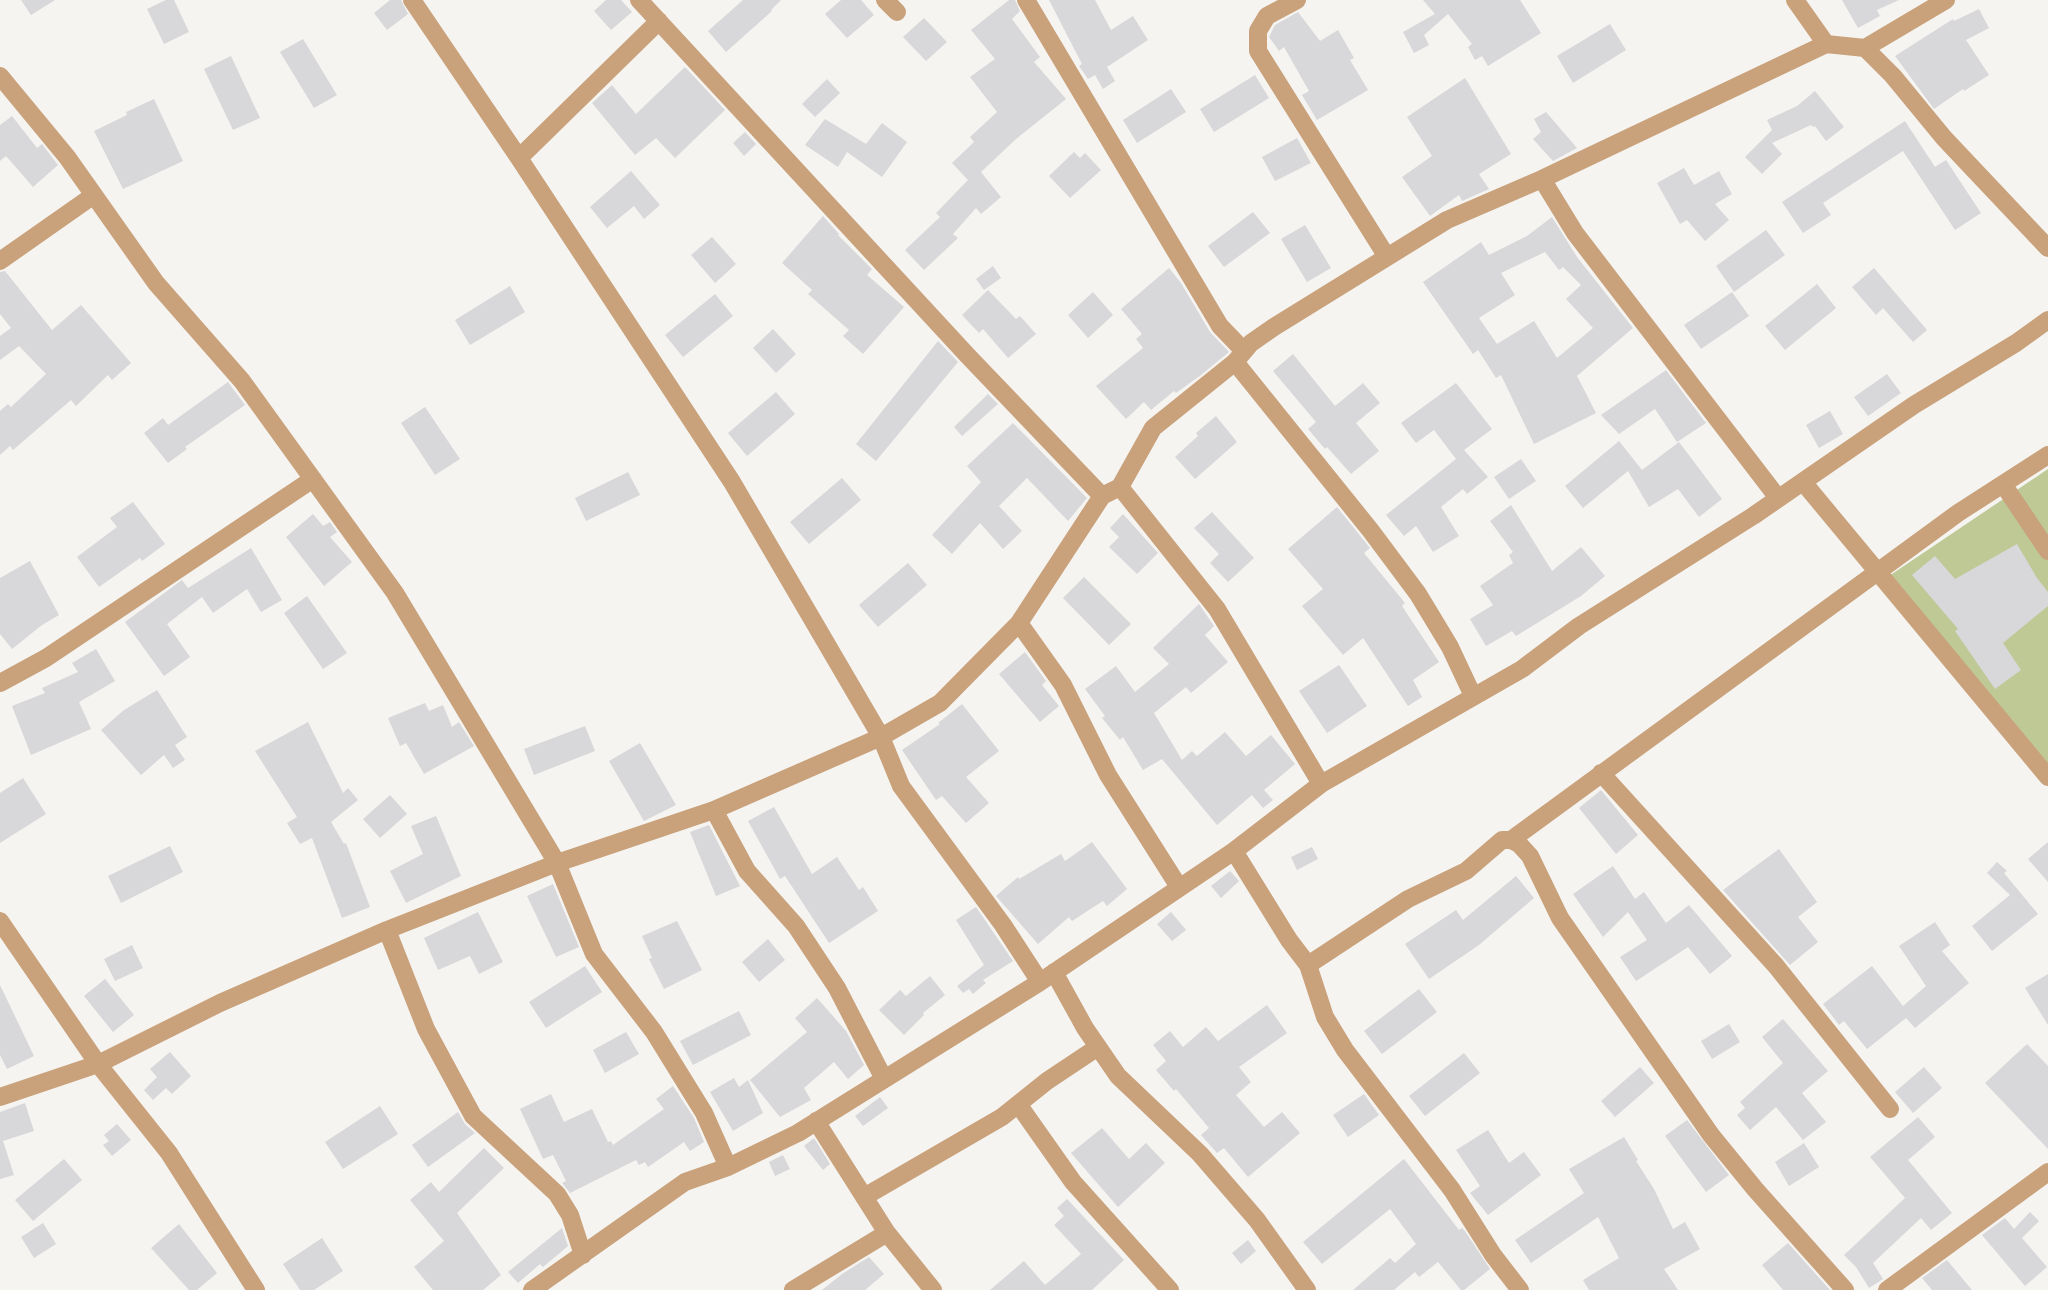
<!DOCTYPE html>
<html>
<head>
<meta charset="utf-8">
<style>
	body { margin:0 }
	canvas { display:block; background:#f5f4f1 }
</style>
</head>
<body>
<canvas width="2048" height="1290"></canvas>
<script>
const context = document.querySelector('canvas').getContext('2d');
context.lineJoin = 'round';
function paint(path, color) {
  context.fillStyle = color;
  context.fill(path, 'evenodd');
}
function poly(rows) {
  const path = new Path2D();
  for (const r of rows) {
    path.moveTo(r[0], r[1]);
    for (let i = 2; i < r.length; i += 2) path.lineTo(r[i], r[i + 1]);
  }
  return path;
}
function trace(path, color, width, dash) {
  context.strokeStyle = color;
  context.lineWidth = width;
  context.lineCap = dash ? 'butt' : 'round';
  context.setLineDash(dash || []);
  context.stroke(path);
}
const green = poly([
	[2048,469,2048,774,1883,580]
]);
const building = poly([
	[21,0,55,0,31,15],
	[166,0,174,0,189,32,164,44,147,9],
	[390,0,401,0,408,14,387,30,374,13],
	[606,0,621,0,632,12,611,30,594,11],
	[743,0,781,0,771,10,772,11,726,52,708,31],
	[841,0,861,0,874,15,847,38,825,14],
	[1009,0,1015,0,1020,11,1012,19,1040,57,1034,62,1066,99,1016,139,981,172,1001,197,981,214,976,208,953,234,958,238,924,270,905,250,940,217,936,213,968,180,952,163,974,142,970,137,997,112,970,77,995,59,971,30],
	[1049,0,1095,0,1111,30,1133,16,1148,40,1107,67,1115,81,1103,89,1095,75,1088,79,1079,66,1082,64],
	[1423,0,1520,0,1541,33,1488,66,1482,56,1475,60,1468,47,1472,44,1448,14,1424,35,1429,45,1414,53,1403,32,1435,14],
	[1842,0,1899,0,1877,10,1880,16,1858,28],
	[1979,9,1989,28,1966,40,1989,75,1964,91,1963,89,1934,109,1895,56,1953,19,1954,21],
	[1298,12,1320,41,1338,30,1354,58,1350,60,1368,90,1317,120,1302,95,1309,91,1284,47,1279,51,1269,37,1275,25],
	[924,18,947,42,926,61,903,37],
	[1610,24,1626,50,1573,83,1557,56],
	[303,39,337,95,314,108,280,52],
	[231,56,260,118,233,130,204,69],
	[685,67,725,110,675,158,656,138,635,155,592,103,612,85,636,114],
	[1255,75,1269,98,1214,132,1200,109],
	[1465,78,1511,154,1479,174,1489,189,1462,201,1459,195,1430,216,1402,177,1432,156,1407,117],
	[827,79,840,93,815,117,802,104],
	[1171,89,1186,112,1137,143,1123,120],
	[1815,91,1844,127,1826,141,1815,126,1813,127,1811,125,1772,143,1782,154,1762,174,1745,157,1772,130,1767,120,1797,106],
	[154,99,183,161,123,189,94,131,127,115,126,112],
	[1546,112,1577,148,1553,161,1533,139,1541,132,1534,119],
	[12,116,37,148,42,144,58,165,33,187,6,156,0,161,0,125],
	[825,119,866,144,882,123,907,142,882,177,847,152,838,167,805,145],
	[1905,121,1935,167,1946,160,1981,213,1955,230,1903,151,1823,203,1831,215,1803,233,1782,202],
	[745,132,756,144,744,156,733,143],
	[1297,138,1311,163,1275,181,1262,157],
	[1074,152,1080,158,1085,153,1101,170,1070,198,1049,176],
	[1684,168,1694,185,1719,171,1732,194,1715,204,1729,220,1705,241,1687,220,1680,224,1657,183],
	[631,171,660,205,644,219,634,206,607,228,590,207],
	[1253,212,1270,233,1224,267,1208,246],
	[823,216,839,234,838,235,872,269,867,275,904,307,863,354,843,336,849,330,808,294,812,290,782,263],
	[1552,217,1577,257,1633,328,1577,376,1596,413,1534,444,1501,375,1496,378,1478,350,1473,354,1423,282,1481,242,1489,255,1527,236],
	[1545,252,1559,270,1563,267,1581,285,1566,299,1593,328,1557,358,1534,321,1497,344,1479,318,1515,295,1501,273],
	[1305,225,1331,268,1307,282,1281,239],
	[1766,230,1785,255,1734,292,1716,266],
	[712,237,736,264,715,283,691,255],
	[993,266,1001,278,984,290,976,279],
	[1169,268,1181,283,1210,332,1229,352,1201,375,1176,393,1174,391,1151,410,1144,402,1126,419,1096,386,1143,348,1136,339,1142,334,1121,309],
	[1874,268,1927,330,1913,342,1883,308,1876,315,1852,287],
	[5,271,52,330,81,305,131,363,112,380,108,375,76,406,71,400,13,450,10,446,0,455,0,411,8,404,11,407,46,374,19,346,0,360,0,336,11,328,0,314,0,272],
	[1817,284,1836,308,1785,350,1765,326],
	[510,286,525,312,470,345,455,320],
	[988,290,1016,319,1020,316,1036,334,1008,358,983,329,979,333,962,315],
	[1093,292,1113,315,1088,338,1068,315],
	[1732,292,1749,316,1701,349,1684,325],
	[715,294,733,316,683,357,665,335],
	[773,329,796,354,776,373,753,348],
	[938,341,958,362,876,461,856,444],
	[1293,354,1335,406,1363,383,1380,403,1356,423,1379,451,1351,474,1327,447,1325,449,1308,429,1316,422,1273,371],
	[1666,370,1706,423,1677,442,1655,409,1619,434,1601,415],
	[1887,374,1901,393,1868,416,1854,397],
	[228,382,245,405,185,447,187,449,168,463,144,433,163,418,168,425],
	[1456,383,1492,429,1464,450,1488,477,1467,494,1463,489,1441,507,1459,536,1433,552,1416,526,1404,536,1386,515,1456,459,1434,430,1416,443,1401,423],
	[776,392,795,414,747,456,728,433],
	[988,394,998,404,962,436,954,427],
	[425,407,460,459,435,475,401,423],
	[1830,411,1843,434,1819,448,1806,425],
	[1216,416,1237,442,1195,479,1175,457,1198,436,1196,433],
	[1013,423,1087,498,1068,521,1027,478,999,506,1022,531,1003,549,980,523,952,554,932,535,981,482,967,466],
	[1619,441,1642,470,1679,442,1722,499,1699,517,1678,489,1649,507,1628,471,1583,508,1565,486],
	[1521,459,1536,481,1509,499,1494,477],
	[628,472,640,495,586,521,575,498],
	[842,478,861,500,809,544,790,522],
	[133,502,165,544,142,561,140,558,99,587,77,557,117,527,110,518],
	[1511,505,1552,571,1581,547,1605,576,1581,596,1516,636,1512,631,1486,646,1470,619,1493,605,1480,586,1513,563,1509,555,1513,552,1490,521],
	[1337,507,1370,548,1364,553,1405,603,1402,606,1439,662,1413,680,1422,697,1408,706,1363,638,1343,655,1302,606,1323,589,1288,549],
	[1212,512,1254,558,1228,582,1210,563,1219,554,1194,528],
	[313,514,323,526,330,522,337,532,330,537,352,562,324,586,286,537],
	[1123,514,1158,553,1137,574,1109,547,1119,537,1110,528],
	[2017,544,2037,578,2048,592,2048,606,2003,643,2021,670,1995,689,1955,631,1958,629,1912,575,1935,556,1955,579],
	[251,548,282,600,261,612,247,589,213,613,202,597,167,624,190,657,164,676,125,622,182,580,188,588],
	[30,561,59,615,42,625,12,649,0,634,0,578],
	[908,563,927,585,878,627,859,605],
	[1084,577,1131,624,1109,645,1063,598],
	[307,596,347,653,323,669,284,613],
	[1199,604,1214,626,1205,635,1228,662,1191,693,1186,687,1154,713,1182,760,1192,751,1197,756,1225,732,1246,756,1271,735,1295,764,1264,790,1273,800,1263,808,1252,795,1217,825,1162,759,1143,770,1123,737,1120,740,1102,718,1105,716,1085,689,1116,666,1135,692,1169,664,1153,648],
	[96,649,115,681,79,702,91,729,31,755,12,706,45,693,42,688,78,672,72,663],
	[1025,652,1046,681,1042,685,1059,706,1040,722,999,674],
	[1339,665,1367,706,1327,733,1299,691],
	[157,690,187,737,175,745,185,760,173,768,164,755,141,775,101,730,124,710],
	[425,703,429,711,443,705,452,727,459,722,474,746,424,774,406,743,400,746,388,718],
	[962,704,999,751,966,777,989,803,966,823,942,796,936,800,902,750,940,724,938,723],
	[308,722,343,793,348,788,358,800,331,822,344,844,346,843,370,907,342,918,312,838,300,844,287,823,297,817,255,751],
	[585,726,595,751,534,775,524,749],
	[640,743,676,805,644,821,609,761],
	[23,778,46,814,0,843,0,793],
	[1601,790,1638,835,1616,854,1579,808],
	[390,795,407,814,380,838,363,819],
	[774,807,812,874,837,857,859,890,863,887,878,911,829,943,785,876,780,879,748,821],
	[436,816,461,876,406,903,390,871,423,854,411,826],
	[709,825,740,886,716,896,690,832],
	[1092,842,1127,889,1107,906,1103,901,1072,921,1069,917,1038,944,996,896,1018,877,1019,879,1061,854,1065,861],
	[2048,842,2048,882,2028,859],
	[170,846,183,872,121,903,108,876],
	[1312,847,1318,859,1297,870,1291,857],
	[1779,849,1817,902,1798,917,1818,942,1790,965,1723,890],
	[1997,862,2007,871,2004,873,2038,914,1992,951,1972,926,2010,895,1987,873],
	[1613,866,1635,899,1644,892,1666,923,1689,905,1732,956,1710,974,1688,947,1636,981,1620,957,1647,940,1628,912,1603,937,1573,894],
	[1230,871,1239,881,1221,898,1211,886],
	[1516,876,1534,898,1479,945,1429,979,1405,944,1456,910,1463,920],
	[553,884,579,947,556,957,527,896],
	[976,907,1013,961,983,980,986,983,973,994,969,989,963,993,957,986,984,965,956,920],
	[478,912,503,962,479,974,470,956,438,970,424,938],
	[1171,912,1186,930,1172,941,1157,924],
	[677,921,702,970,664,989,649,959,652,958,642,936],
	[1935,922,1950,945,1942,951,1969,983,1915,1028,1906,1018,1867,1049,1844,1021,1839,1025,1823,1004,1872,966,1903,1006,1926,986,1899,946],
	[768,939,785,960,759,982,742,962],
	[132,945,143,968,115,981,104,959],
	[585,966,602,992,546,1028,529,1002],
	[2048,974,2048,1025,2025,988],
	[930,976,945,995,923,1013,924,1015,904,1035,879,1010,900,990,906,996],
	[105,979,134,1015,113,1032,84,996],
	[0,985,34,1056,7,1069,0,1055],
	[1419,989,1437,1012,1382,1054,1364,1031],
	[817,998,846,1031,864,1065,848,1079,834,1062,804,1088,811,1100,780,1117,750,1080,807,1032,795,1018],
	[1267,1005,1287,1033,1239,1067,1251,1082,1236,1095,1264,1127,1282,1112,1300,1133,1248,1177,1224,1148,1217,1153,1201,1135,1209,1128,1176,1089,1174,1091,1156,1070,1166,1061,1153,1045,1170,1031,1183,1047,1206,1027,1218,1041],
	[739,1011,751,1035,693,1065,680,1041],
	[1783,1019,1828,1071,1802,1093,1826,1122,1803,1140,1776,1107,1750,1130,1737,1115,1745,1108,1740,1102,1783,1063,1762,1037],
	[1729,1024,1740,1042,1712,1059,1701,1041],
	[626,1032,639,1054,605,1073,593,1050],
	[2027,1044,2048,1066,2048,1149,1985,1083],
	[170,1052,191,1076,172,1094,166,1088,153,1100,144,1090,157,1077,150,1069],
	[1464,1053,1480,1073,1425,1116,1409,1096],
	[1640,1067,1654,1083,1615,1117,1601,1101],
	[1924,1067,1942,1088,1913,1113,1895,1092],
	[734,1078,739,1087,748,1080,763,1113,733,1131,710,1092],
	[673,1086,694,1118,704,1142,690,1151,684,1142,648,1167,645,1162,639,1165,636,1160,570,1193,562,1183,566,1181,553,1155,543,1159,520,1109,551,1094,564,1122,592,1109,608,1142,611,1141,613,1145,664,1109,656,1099],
	[1364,1094,1379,1115,1348,1137,1333,1115],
	[880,1097,888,1108,863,1126,855,1116],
	[25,1103,34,1131,3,1141,14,1175,0,1179,0,1112],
	[380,1106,398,1134,343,1169,325,1142],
	[458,1112,465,1124,475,1133,428,1167,412,1145],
	[1918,1117,1935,1137,1908,1160,1952,1213,1931,1230,1921,1218,1873,1263,1883,1279,1869,1288,1856,1267,1844,1255,1905,1198,1870,1157],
	[1687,1120,1729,1175,1706,1192,1665,1136],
	[117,1124,131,1140,112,1156,103,1145,109,1141,104,1135],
	[1102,1128,1129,1159,1146,1143,1165,1163,1118,1207,1071,1153],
	[1488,1130,1509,1163,1524,1152,1541,1175,1488,1215,1470,1193,1480,1186,1456,1150],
	[1624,1137,1638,1160,1636,1161,1654,1189,1673,1229,1685,1222,1700,1249,1664,1269,1678,1290,1589,1290,1583,1280,1619,1258,1598,1217,1531,1263,1515,1240,1584,1193,1569,1169],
	[814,1138,830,1164,823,1170,804,1146],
	[1804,1143,1819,1167,1789,1186,1775,1162],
	[484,1148,504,1168,457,1213,501,1275,483,1290,433,1290,414,1267,444,1241,410,1200,431,1182,439,1192],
	[783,1155,790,1169,775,1176,769,1162],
	[64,1159,82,1180,33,1221,15,1200],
	[1404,1159,1459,1230,1462,1228,1465,1231,1490,1269,1464,1290,1461,1290,1438,1262,1419,1277,1415,1272,1394,1290,1353,1290,1390,1258,1395,1263,1416,1244,1390,1209,1322,1264,1303,1242],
	[1067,1199,1124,1260,1092,1290,990,1290,1024,1261,1045,1285,1081,1254,1054,1225,1064,1216,1057,1208],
	[2030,1212,2039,1221,2022,1238,2047,1267,2025,1286,1982,1235,2005,1218,2014,1229],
	[43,1223,56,1244,34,1258,21,1237],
	[179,1224,217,1273,197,1290,189,1290,151,1248],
	[562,1228,568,1246,543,1267,540,1264,518,1283,508,1272],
	[322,1238,343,1271,314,1290,300,1290,283,1264],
	[1248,1240,1256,1251,1241,1264,1232,1253],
	[1788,1243,1830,1290,1783,1290,1762,1265],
	[869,1257,884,1274,865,1290,822,1290,842,1274],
	[1947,1260,1972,1290,1932,1290,1922,1278]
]);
const minor = poly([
	[412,0,519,158,732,482,881,737,901,786,1003,925,1040,982],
	[639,0,968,356,1102,496],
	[885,0,897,12],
	[1026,0,1220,326,1243,350],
	[1297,0,1267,16,1258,31,1258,51,1387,257],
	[1795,0,1826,44],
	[1865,48,1893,76,1944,138,2048,248],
	[0,76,67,157,156,283,242,381,395,593,557,863,594,954,654,1032,704,1113,728,1167],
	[519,158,659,21],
	[1542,179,1575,233,1778,498],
	[0,261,94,195],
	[1235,362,1371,531,1418,594,1450,647,1473,696],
	[1803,482,2048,777],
	[2003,484,2048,551],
	[1120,487,1217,609,1321,784],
	[1019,623,1063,685,1108,775,1179,887],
	[0,683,46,658,313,479],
	[1601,773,1776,966,1890,1109],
	[714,810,747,871,796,926,837,988,884,1079],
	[1511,840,1958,513,2048,455],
	[1234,851,1289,940,1308,965,1325,1017,1345,1050,1452,1190,1493,1255,1520,1290],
	[0,921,98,1064,169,1153,256,1290],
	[387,930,426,1029,473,1116,557,1194,570,1215,583,1255],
	[1308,965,1408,899,1466,871,1502,840,1511,840,1519,844,1530,856,1560,918,1711,1135,1755,1189,1845,1290],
	[1054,972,1085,1028,1118,1076,1200,1154,1257,1220,1307,1290],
	[0,1097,98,1064,220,1003,387,930,557,863,714,810,881,737,940,703,1019,623,1102,496,1120,487,1153,428,1235,362,1251,343,1274,327,1447,220,1542,179,1826,44,1865,48,1946,0],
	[1018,1104,1073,1182,1170,1290],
	[816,1121,887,1233,933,1290],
	[864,1197,1002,1117,1047,1081,1098,1047],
	[532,1290,685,1182,728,1167,798,1133,1040,982,1234,851,1321,784,1522,669,1579,626,1753,516,1914,405,2016,343,2048,320],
	[793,1290,887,1233],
	[1887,1290,2048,1172]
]);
paint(green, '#bec996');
paint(building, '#d8d7da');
trace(minor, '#c9a27b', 18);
</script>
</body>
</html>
